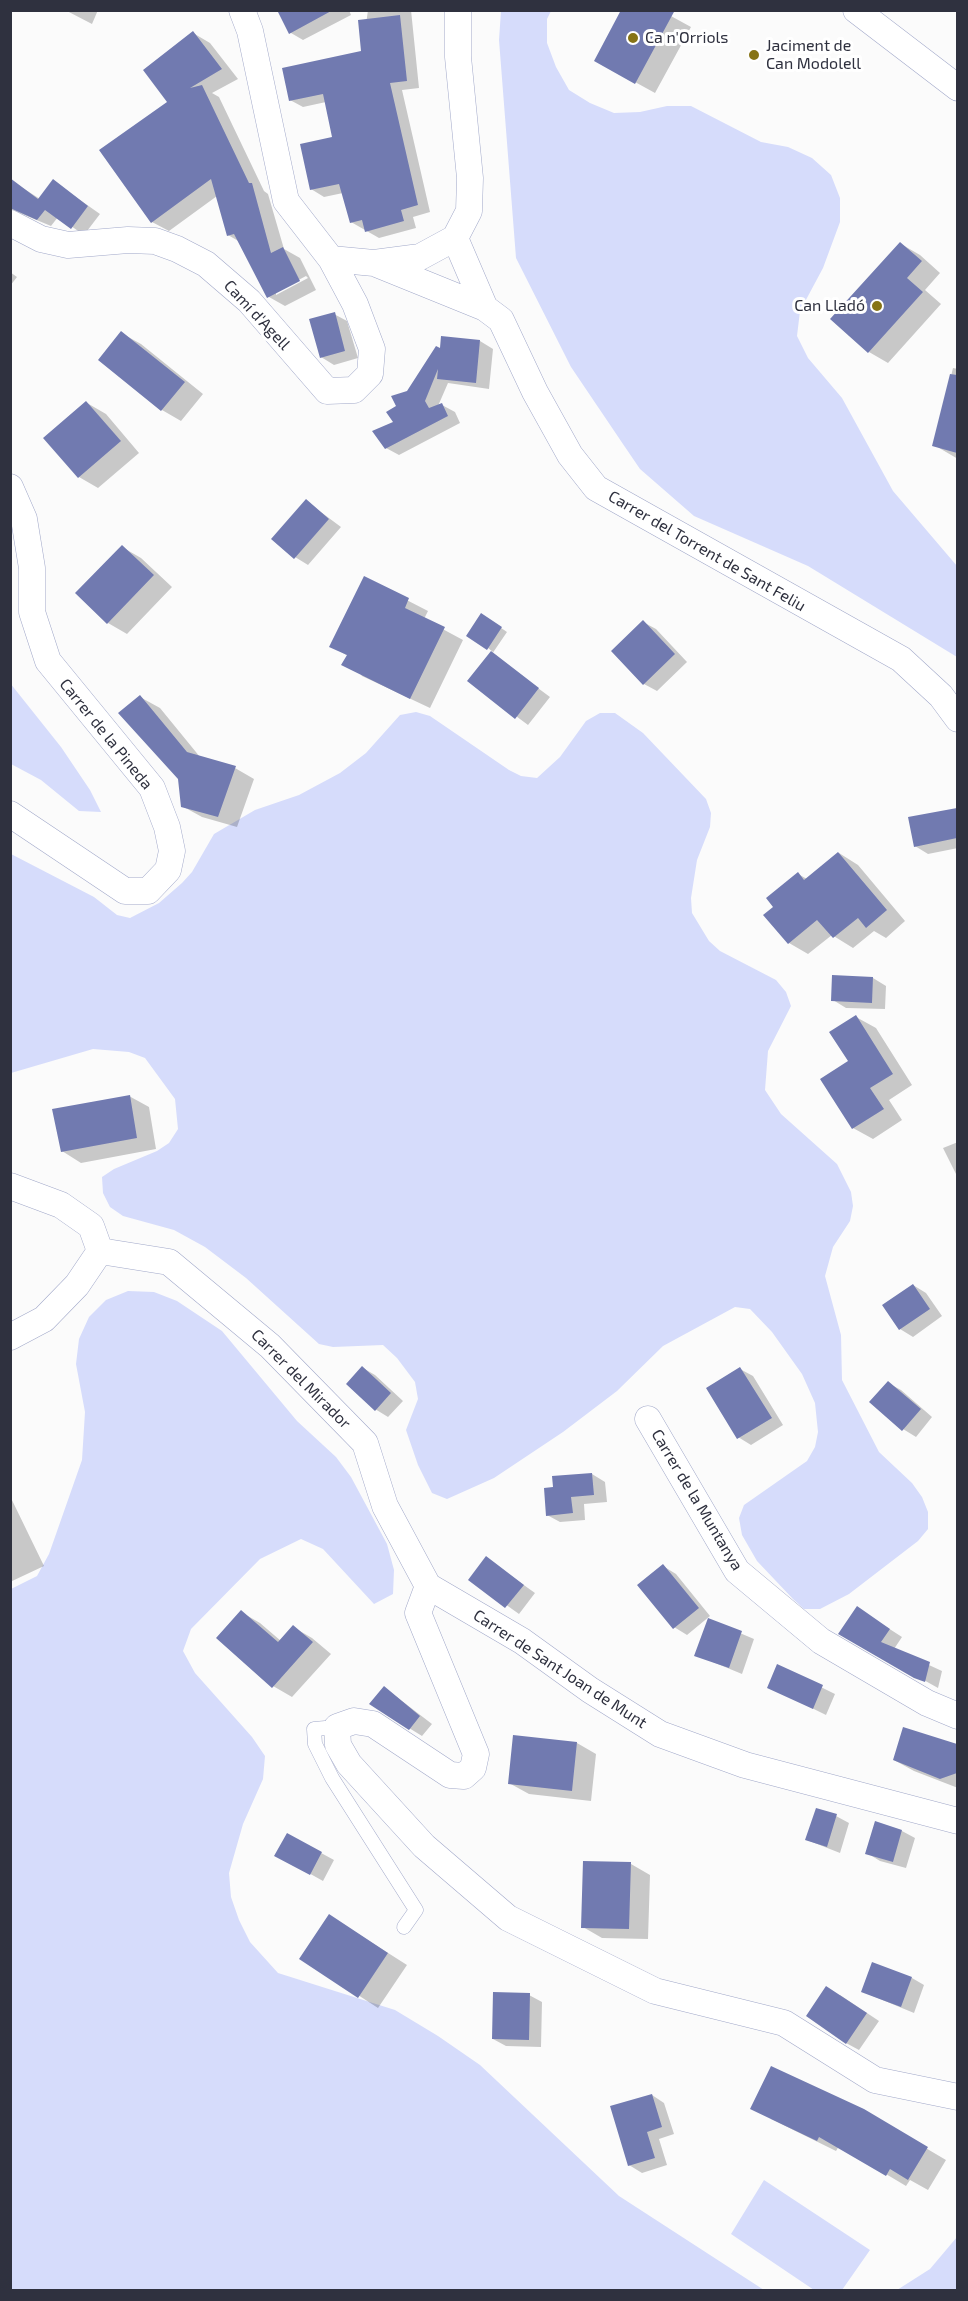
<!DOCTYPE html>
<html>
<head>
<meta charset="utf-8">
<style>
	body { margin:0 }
	#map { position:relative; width:968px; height:2301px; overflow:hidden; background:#fbfbfb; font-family:"Exo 2",sans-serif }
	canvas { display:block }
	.frame { position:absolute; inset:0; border:12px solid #2f313f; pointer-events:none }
</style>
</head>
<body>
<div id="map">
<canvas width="968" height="2301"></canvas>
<div class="frame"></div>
</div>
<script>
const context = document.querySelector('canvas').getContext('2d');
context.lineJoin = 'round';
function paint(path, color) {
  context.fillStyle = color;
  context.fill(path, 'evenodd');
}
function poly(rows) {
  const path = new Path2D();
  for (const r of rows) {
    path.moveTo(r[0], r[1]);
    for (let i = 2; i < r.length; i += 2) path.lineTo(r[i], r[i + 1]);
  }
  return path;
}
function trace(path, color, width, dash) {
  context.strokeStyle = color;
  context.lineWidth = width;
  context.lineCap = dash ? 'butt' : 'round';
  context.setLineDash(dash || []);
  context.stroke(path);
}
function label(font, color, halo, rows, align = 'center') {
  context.font = font + ' "Exo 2",sans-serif';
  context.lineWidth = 6;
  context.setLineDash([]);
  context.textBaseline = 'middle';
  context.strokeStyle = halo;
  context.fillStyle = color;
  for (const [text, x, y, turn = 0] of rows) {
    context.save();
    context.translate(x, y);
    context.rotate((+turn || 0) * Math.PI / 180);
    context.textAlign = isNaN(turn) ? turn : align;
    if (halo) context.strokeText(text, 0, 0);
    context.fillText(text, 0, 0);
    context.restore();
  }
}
const green = poly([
	[501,11,551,11,547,19,547,43,556,67,569,90,590,103,614,113,640,112,667,106,691,106,761,142,788,147,812,158,831,175,840,198,840,222,823,268,800,311,797,336,808,358,842,398,893,491,957,566,957,657,808,566,694,516,640,469,625,447,571,367,516,258,499,40],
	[10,683,61,747,90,790,101,812,79,811,41,780,11,764],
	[416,712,430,716,509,770,521,776,537,778,560,757,586,721,600,713,615,713,643,733,706,799,711,813,710,827,697,860,691,898,692,913,709,941,720,951,776,980,786,992,791,1006,768,1051,765,1090,781,1114,837,1164,851,1192,853,1206,850,1221,833,1247,825,1276,841,1335,842,1380,879,1452,912,1483,922,1497,928,1512,928,1529,918,1541,849,1594,820,1609,804,1609,793,1599,757,1561,742,1535,739,1518,744,1505,807,1461,815,1447,818,1432,815,1403,802,1374,772,1332,750,1309,735,1307,663,1346,617,1391,563,1432,494,1478,447,1499,432,1493,418,1465,406,1430,418,1399,415,1382,397,1358,383,1345,333,1347,319,1344,246,1278,205,1247,174,1230,123,1216,110,1207,103,1193,102,1177,114,1169,157,1151,169,1143,178,1129,175,1099,145,1058,129,1052,93,1049,11,1073,11,854,94,897,117,915,130,918,159,903,182,883,192,872,214,834,255,810,299,795,340,773,366,753,400,715],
	[128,1291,154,1292,177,1301,222,1331,297,1421,336,1457,351,1477,387,1544,394,1570,393,1594,374,1604,323,1549,301,1539,260,1559,191,1629,183,1651,195,1673,252,1737,265,1756,263,1779,243,1824,229,1873,231,1897,239,1920,250,1942,278,1973,395,2010,438,2036,480,2065,619,2196,764,2290,11,2290,11,1589,37,1576,49,1554,82,1460,85,1412,76,1364,79,1339,89,1317,106,1300],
	[764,2180,870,2250,842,2290,814,2290,731,2234],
	[957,2237,957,2290,897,2290,930,2269]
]);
const shadow = poly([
	[65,10,98,10,92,24],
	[279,10,349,10,351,15,303,40,291,33],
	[368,10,411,10,419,88,402,90,430,212,413,217,416,228,379,238,351,222,343,193,324,197,311,189,333,138,326,102,303,107,290,100,362,53],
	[660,10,691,27,655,93,615,71],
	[193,33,210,43,238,79,212,93,219,97,264,191,268,194,284,249,300,258,316,290,285,306,269,297,240,242,228,235,217,196,169,231,152,222,169,102],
	[306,276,308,278,276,295,276,292],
	[53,181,100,214,84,235,58,217,51,226,10,209,10,190,15,183,40,199],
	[901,244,920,255,940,273,925,290,941,304,888,363,869,352],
	[10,272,17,277,10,286],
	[334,314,347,321,358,358,334,365,321,357],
	[121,333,141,344,203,394,181,421,162,410,100,359],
	[480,341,493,349,489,389,448,383,438,406,442,405,455,412,460,423,399,455,386,448,398,406,442,350],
	[953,368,958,369,958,459,934,445],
	[87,403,106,414,139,453,98,488,79,477],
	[306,501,341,527,308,565,295,557],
	[122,547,141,558,172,587,127,634,108,623],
	[364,578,428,611,424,619,463,640,430,708,362,676,348,656,331,646],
	[488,619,507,632,492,654,550,697,528,725,469,681,493,652,488,648],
	[643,622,656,629,687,662,657,691,644,684],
	[140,697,160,708,200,757,235,768,254,779,237,827,202,817,182,806,180,778],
	[956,809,958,848,928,854,915,846],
	[839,853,858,865,905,921,886,938,874,931,853,948,832,935,808,954,789,943,775,907,798,874,807,879],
	[873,978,886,986,885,1009,846,1008,833,1000],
	[856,1017,876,1028,912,1085,889,1100,902,1120,873,1139,853,1128,850,1061],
	[129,1096,149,1107,156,1149,81,1163,62,1151],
	[958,1142,958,1178,943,1148],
	[913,1285,926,1293,942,1316,913,1337,900,1329],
	[363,1368,375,1375,403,1401,388,1417,375,1409],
	[740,1369,753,1376,783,1425,751,1445,738,1437],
	[888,1383,901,1390,932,1417,916,1437,903,1429],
	[592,1474,605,1482,607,1502,584,1504,585,1520,560,1522,547,1515],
	[10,1496,44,1566,10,1582],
	[486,1558,535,1593,519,1614,470,1579],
	[663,1566,676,1574,710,1616,687,1635,674,1627],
	[857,1608,902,1637,894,1649,942,1671,938,1688,840,1633],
	[241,1612,260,1623,281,1641,293,1627,312,1638,331,1654,292,1697,273,1686],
	[709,1620,754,1639,742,1674,696,1655],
	[778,1666,835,1694,826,1715,769,1687],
	[385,1688,432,1724,422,1736,409,1728],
	[515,1737,577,1743,596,1754,591,1801,529,1794,509,1783],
	[956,1745,958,1788,914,1771,894,1760],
	[836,1816,849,1823,840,1853,807,1840],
	[876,1823,902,1831,915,1838,906,1868,880,1861,867,1853],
	[288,1835,334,1860,323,1881,289,1862],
	[631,1864,650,1875,648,1939,602,1938,583,1927],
	[330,1916,407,1965,378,2008,301,1958],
	[912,1978,924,1985,914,2013,863,1992],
	[529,1995,542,2002,541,2047,506,2046,493,2039],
	[840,1995,879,2021,859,2050,846,2043],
	[652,2095,664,2103,674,2134,659,2139,667,2165,642,2173,629,2165],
	[863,2111,946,2160,928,2190,910,2180,906,2186,839,2146,836,2151,771,2119]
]);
const building = poly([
	[277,10,333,10,289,34],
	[621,10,675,10,635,84,594,61],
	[400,15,407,81,390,83,418,205,401,210,404,221,365,232,362,220,350,223,339,184,310,190,300,144,332,137,323,94,289,101,282,68,361,51,358,20],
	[193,31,222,69,190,88,202,85,249,183,252,183,271,253,283,247,300,281,267,298,234,234,227,236,211,179,151,223,99,150,167,102,143,70],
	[10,178,38,199,53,179,88,206,71,229,45,210,37,220,10,208],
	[900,242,922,261,907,278,923,292,868,353,830,319],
	[335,312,345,351,320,358,309,319],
	[121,331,185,382,161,411,98,360],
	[441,336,480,340,476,383,437,379,438,369,425,401,429,408,442,403,448,416,385,449,372,431,393,422,386,412,396,406,391,396,407,391,436,346,440,348],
	[950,374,957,375,957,453,932,446],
	[86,401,121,441,78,478,43,438],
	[306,499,329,519,294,559,271,539],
	[122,545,154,575,107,624,75,593],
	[364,576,409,598,405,608,445,627,410,699,341,665,347,655,329,647],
	[481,613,502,627,487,650,466,636],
	[643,620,675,654,643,685,611,651],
	[491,651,539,688,515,719,467,681],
	[140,695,187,752,236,766,218,817,181,807,178,779,118,713],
	[957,808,957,838,914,847,908,817],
	[838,852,887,910,866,928,858,918,833,938,817,920,788,944,763,915,773,907,766,898,798,872,804,880],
	[832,975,873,977,872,1003,831,1001],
	[856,1015,893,1074,870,1088,884,1109,852,1129,820,1079,848,1061,829,1032],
	[130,1095,137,1138,61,1152,52,1109],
	[913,1284,930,1309,899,1330,882,1305],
	[362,1366,391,1393,375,1411,346,1384],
	[740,1367,772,1418,737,1439,706,1388],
	[888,1381,921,1409,902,1431,869,1402],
	[592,1473,594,1495,571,1497,573,1513,546,1516,544,1488,553,1487,552,1476],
	[486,1556,524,1585,505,1608,468,1580],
	[663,1564,699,1608,673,1629,637,1585],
	[857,1606,890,1629,881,1642,930,1662,925,1682,914,1678,838,1634],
	[241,1610,278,1642,293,1625,313,1642,272,1688,216,1638],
	[708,1618,742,1631,729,1668,694,1656],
	[777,1664,823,1685,813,1709,767,1688],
	[384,1686,420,1716,409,1730,369,1704],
	[903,1727,957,1744,957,1773,940,1779,893,1760],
	[513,1735,577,1742,572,1791,508,1784],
	[816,1808,837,1814,827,1847,805,1840],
	[875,1821,902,1830,893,1862,865,1854],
	[287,1833,322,1852,310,1875,274,1856],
	[583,1861,631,1862,629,1929,581,1928],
	[329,1914,388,1953,358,1998,299,1959],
	[872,1962,912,1977,901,2007,861,1992],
	[826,1986,867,2013,846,2044,806,2016],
	[493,1992,530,1993,529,2040,492,2039],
	[771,2066,864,2109,928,2147,908,2180,890,2169,886,2176,819,2137,817,2141,750,2109],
	[652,2094,662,2127,647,2132,655,2158,628,2166,610,2106]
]);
const service = poly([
	[337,1727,314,1729,315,1744,332,1778,416,1910,404,1927]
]);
const minor = poly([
	[856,10,958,88],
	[10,223,41,239,68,245,128,240,155,241,177,249,206,264,249,301,327,391,354,390,370,374,372,349,355,304,331,259,286,201,250,31,242,10],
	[455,238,485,308],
	[331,259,374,263,420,257,455,238,469,211,470,178,458,57,458,10],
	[374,263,485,308,501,320,535,392,570,455,596,488,901,659,941,696,958,719],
	[10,487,24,519,32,568,32,612,48,661,152,788,167,827,172,851,168,870,148,891,125,891,10,814],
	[10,1186,61,1205,91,1226,100,1251,77,1285,44,1319,10,1337],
	[100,1251,169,1262,270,1346,365,1443,385,1506,428,1586],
	[648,1419,737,1571,821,1641,927,1703,958,1716],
	[428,1586,418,1613,476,1754,473,1768,464,1776,450,1775,373,1724,354,1721,337,1727,338,1745,349,1764,424,1846,508,1918,655,1991,784,2023,875,2080,958,2097],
	[428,1586,522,1641,590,1690,660,1734,745,1765,958,1821]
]);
const markers = [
	[633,38,6,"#867315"],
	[754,55,6,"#867315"],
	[877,306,6,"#867315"]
];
const poiNames = [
	["Ca n'Orriols",645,38],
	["Jaciment de",766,46],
	["Can Modolell",766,64],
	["Can Lladó",865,306,"right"]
];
const streetNames = [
	["Camí d'Agell",257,315,47],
	["Carrer del Torrent de Sant Feliu",707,551,30],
	["Carrer de la Pineda",106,734,51],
	["Carrer del Mirador",301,1379,45],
	["Carrer de la Muntanya",697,1500,59],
	["Carrer de Sant Joan de Munt",560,1669,33]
];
paint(green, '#d6dcfb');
paint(shadow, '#0003');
paint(building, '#717ab0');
trace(service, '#a1a8c9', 15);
trace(minor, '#a1a8c9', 27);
trace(service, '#fff', 14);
trace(minor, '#fff', 26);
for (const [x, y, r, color] of markers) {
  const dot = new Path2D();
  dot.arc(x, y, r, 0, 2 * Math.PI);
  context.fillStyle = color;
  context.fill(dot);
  trace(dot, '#fff', 2);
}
label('16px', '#2f313f', '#fff', poiNames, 'left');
label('16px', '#2f313f', '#fff', streetNames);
</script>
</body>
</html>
